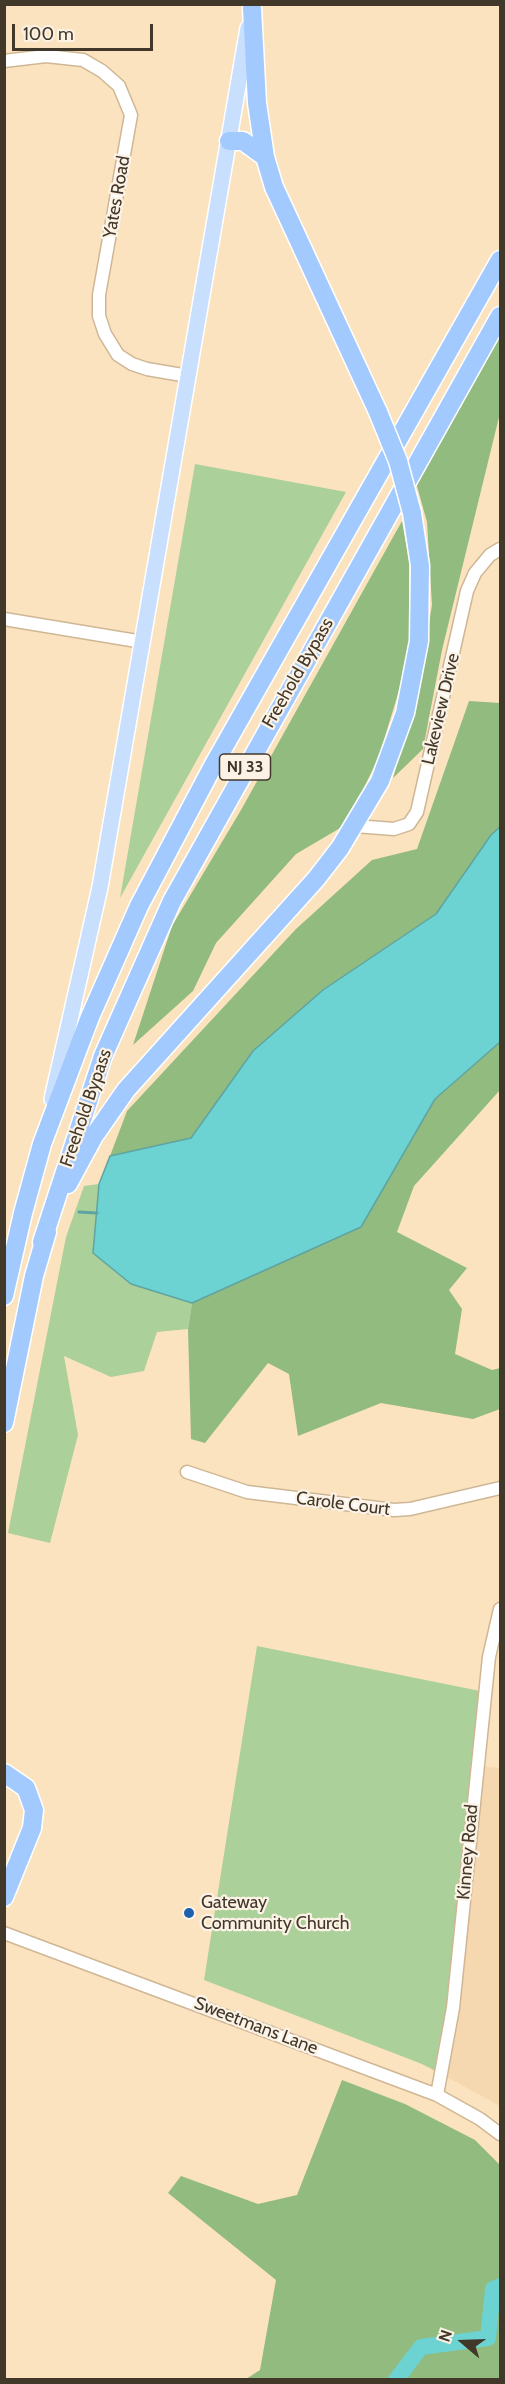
<!DOCTYPE html>
<html>
<head>
<meta charset="utf-8">
<style>
	body { margin:0 }
	#map { position:relative; width:505px; height:2384px; overflow:hidden; background:#fbe3c0; font-family:Cabin,sans-serif }
	canvas { display:block }
	.frame { position:absolute; inset:0; border:6px solid #41382a; pointer-events:none }
	.north { position:absolute; left:433px; top:2312px; width:60px; height:60px; -webkit-text-stroke:4px #fcf2e5; paint-order:stroke; rotate:289deg; font-size:16px; font-weight:700; line-height:24px; text-align:center; color:#41382a }
	.north::after { content:''; display:block; margin:auto; width:21px; height:27px; background:#41382a; clip-path:polygon(50% 0,100% 100%,50% 72%,0 100%) }
	.scale { position:absolute; left:12px; top:24px; width:141px; height:27px; box-sizing:border-box; border:3px solid #41382a; border-top:0; padding-left:8px; font-size:18px; line-height:21px; white-space:nowrap; color:#41382a; -webkit-text-stroke:4px #fcf2e5; paint-order:stroke }
</style>
</head>
<body>
<div id="map">
<canvas width="505" height="2384"></canvas>
<div class="frame"></div>
<div class="north">N</div>
<div class="scale">100 m</div>
</div>
<script>
const context = document.querySelector('canvas').getContext('2d');
context.lineJoin = 'round';
function paint(path, color) {
  context.fillStyle = color;
  context.fill(path, 'evenodd');
}
function poly(rows) {
  const path = new Path2D();
  for (const r of rows) {
    path.moveTo(r[0], r[1]);
    for (let i = 2; i < r.length; i += 2) path.lineTo(r[i], r[i + 1]);
  }
  return path;
}
function trace(path, color, width, dash) {
  context.strokeStyle = color;
  context.lineWidth = width;
  context.lineCap = dash ? 'butt' : 'round';
  context.setLineDash(dash || []);
  context.stroke(path);
}
function label(font, color, halo, rows, align = 'center') {
  context.font = font + ' Cabin,sans-serif';
  context.lineWidth = 4.5;
  context.setLineDash([]);
  context.textBaseline = 'middle';
  context.strokeStyle = halo;
  context.fillStyle = color;
  for (const [text, x, y, turn = 0] of rows) {
    context.save();
    context.translate(x, y);
    context.rotate((+turn || 0) * Math.PI / 180);
    context.textAlign = isNaN(turn) ? turn : align;
    if (halo) context.strokeText(text, 0, 0);
    context.fillText(text, 0, 0);
    context.restore();
  }
}
const built = poly([
	[477,1766,500,1768,500,2106,443,2075]
]);
const green = poly([
	[195,464,346,492,120,898],
	[99,1184,93,1253,131,1284,192,1303,188,1329,157,1332,144,1371,111,1377,64,1356,78,1435,50,1543,8,1533,66,1237,84,1186],
	[257,1646,485,1692,443,2075,422,2064,204,1980]
]);
const forest = poly([
	[500,334,500,413,442,650,423,749,393,778,419,685,432,605,427,522,415,479],
	[402,521,409,561,409,658,379,756,347,824,296,854,216,943,193,991,133,1045,172,926,241,810],
	[469,701,500,703,500,827,491,835,436,914,323,990,253,1051,191,1138,110,1156,127,1111,296,929,372,860,417,849],
	[500,1042,500,1090,414,1186,397,1232,467,1268,449,1290,462,1309,455,1354,492,1370,500,1368,500,1409,473,1419,381,1403,298,1436,289,1374,268,1363,205,1443,191,1439,188,1329,192,1303,361,1227,435,1099],
	[342,2080,405,2104,475,2140,500,2165,500,2379,246,2379,260,2370,276,2280,168,2193,181,2176,258,2204,297,2195]
]);
const water = poly([
	[500,827,500,1042,435,1099,361,1227,192,1303,131,1284,93,1253,99,1184,110,1156,191,1138,253,1051,323,990,436,914,491,835,500,827]
]);
const stream = poly([
	[79,1212,97,1213]
]);
const river = poly([
	[396,2380,421,2347,488,2338,493,2289,500,2286]
]);
const minor = poly([
	[4,61,46,56,83,60,102,71,119,86,131,115,99,295,99,316,105,334,118,355,132,364,147,369,188,376],
	[4,619,143,642],
	[355,826,394,829,409,824,417,812,467,591,475,573,490,555,500,549],
	[187,1472,247,1492,394,1510,410,1509,500,1488],
	[4,1933,437,2095,480,2119,500,2134],
	[437,2095,453,2008,489,1657,500,1609]
]);
const major = poly([
	[52,1099,100,887,248,28]
]);
const highway = poly([
	[252,8,257,103,265,157,274,187,378,412],
	[229,141,243,141,265,157],
	[68,1184,94,1136,126,1090,316,879,340,848,380,781,405,713,419,641,420,566,412,513],
	[42,1242,103,1056,172,901,500,316],
	[4,1296,23,1213,42,1144,90,1017,139,906,213,766,500,260],
	[4,1423,34,1276,47,1232],
	[4,1773,26,1788,34,1810,32,1828,4,1897]
]);
const highwayBridge = poly([
	[378,412,398,461,412,513]
]);
const markers = [
	[189,1913,6,"#1c5faf"]
];
const shields = [
	[245,767,51]
];
const shieldNames = [
	["NJ 33",245,767]
];
const streetNames = [
	["Yates Road",117,197,-80],
	["Freehold Bypass",298,673,-60],
	["Lakeview Drive",441,709,-77],
	["Freehold Bypass",86,1108,-71],
	["Carole Court",343,1504,7],
	["Kinney Road",468,1852,-85],
	["Sweetmans Lane",256,2026,21]
];
const poiNames = [
	["Gateway",201,1903],
	["Community Church",201,1924]
];
paint(built, '#f5d8af');
paint(green, '#abd099');
paint(forest, '#92bb7f');
paint(water, '#6cd2d2');
trace(water, '#5fa4a0', 1.5);
trace(stream, '#5fa4a0', 3);
trace(river, '#6cd2d2', 16);
trace(minor, '#cfb795', 15);
trace(major, '#fff', 18);
trace(highway, '#fff', 21);
trace(minor, '#fff', 12);
trace(major, '#c8dffe', 15);
trace(highway, '#a3cafe', 18);
trace(highwayBridge, '#fff', 21, []);
trace(highwayBridge, '#a3cafe', 18);
for (const [x, y, r, color] of markers) {
  const dot = new Path2D();
  dot.arc(x, y, r, 0, 2 * Math.PI);
  context.fillStyle = color;
  context.fill(dot);
  trace(dot, '#fcf2e5', 2);
}
for (const [x, y, w] of shields) {
  const box = new Path2D();
  box.roundRect(x - w / 2, y - 13, w, 26, 4.5);
  context.fillStyle = '#fcf2e5';
  context.fill(box);
  trace(box, '#41382a', 1.5);
}
label('bold 16px', '#41382a', null, shieldNames);
label('18px', '#41382a', '#fcf2e5', streetNames);
label('18px', '#41382a', '#fcf2e5', poiNames, 'left');
</script>
</body>
</html>
